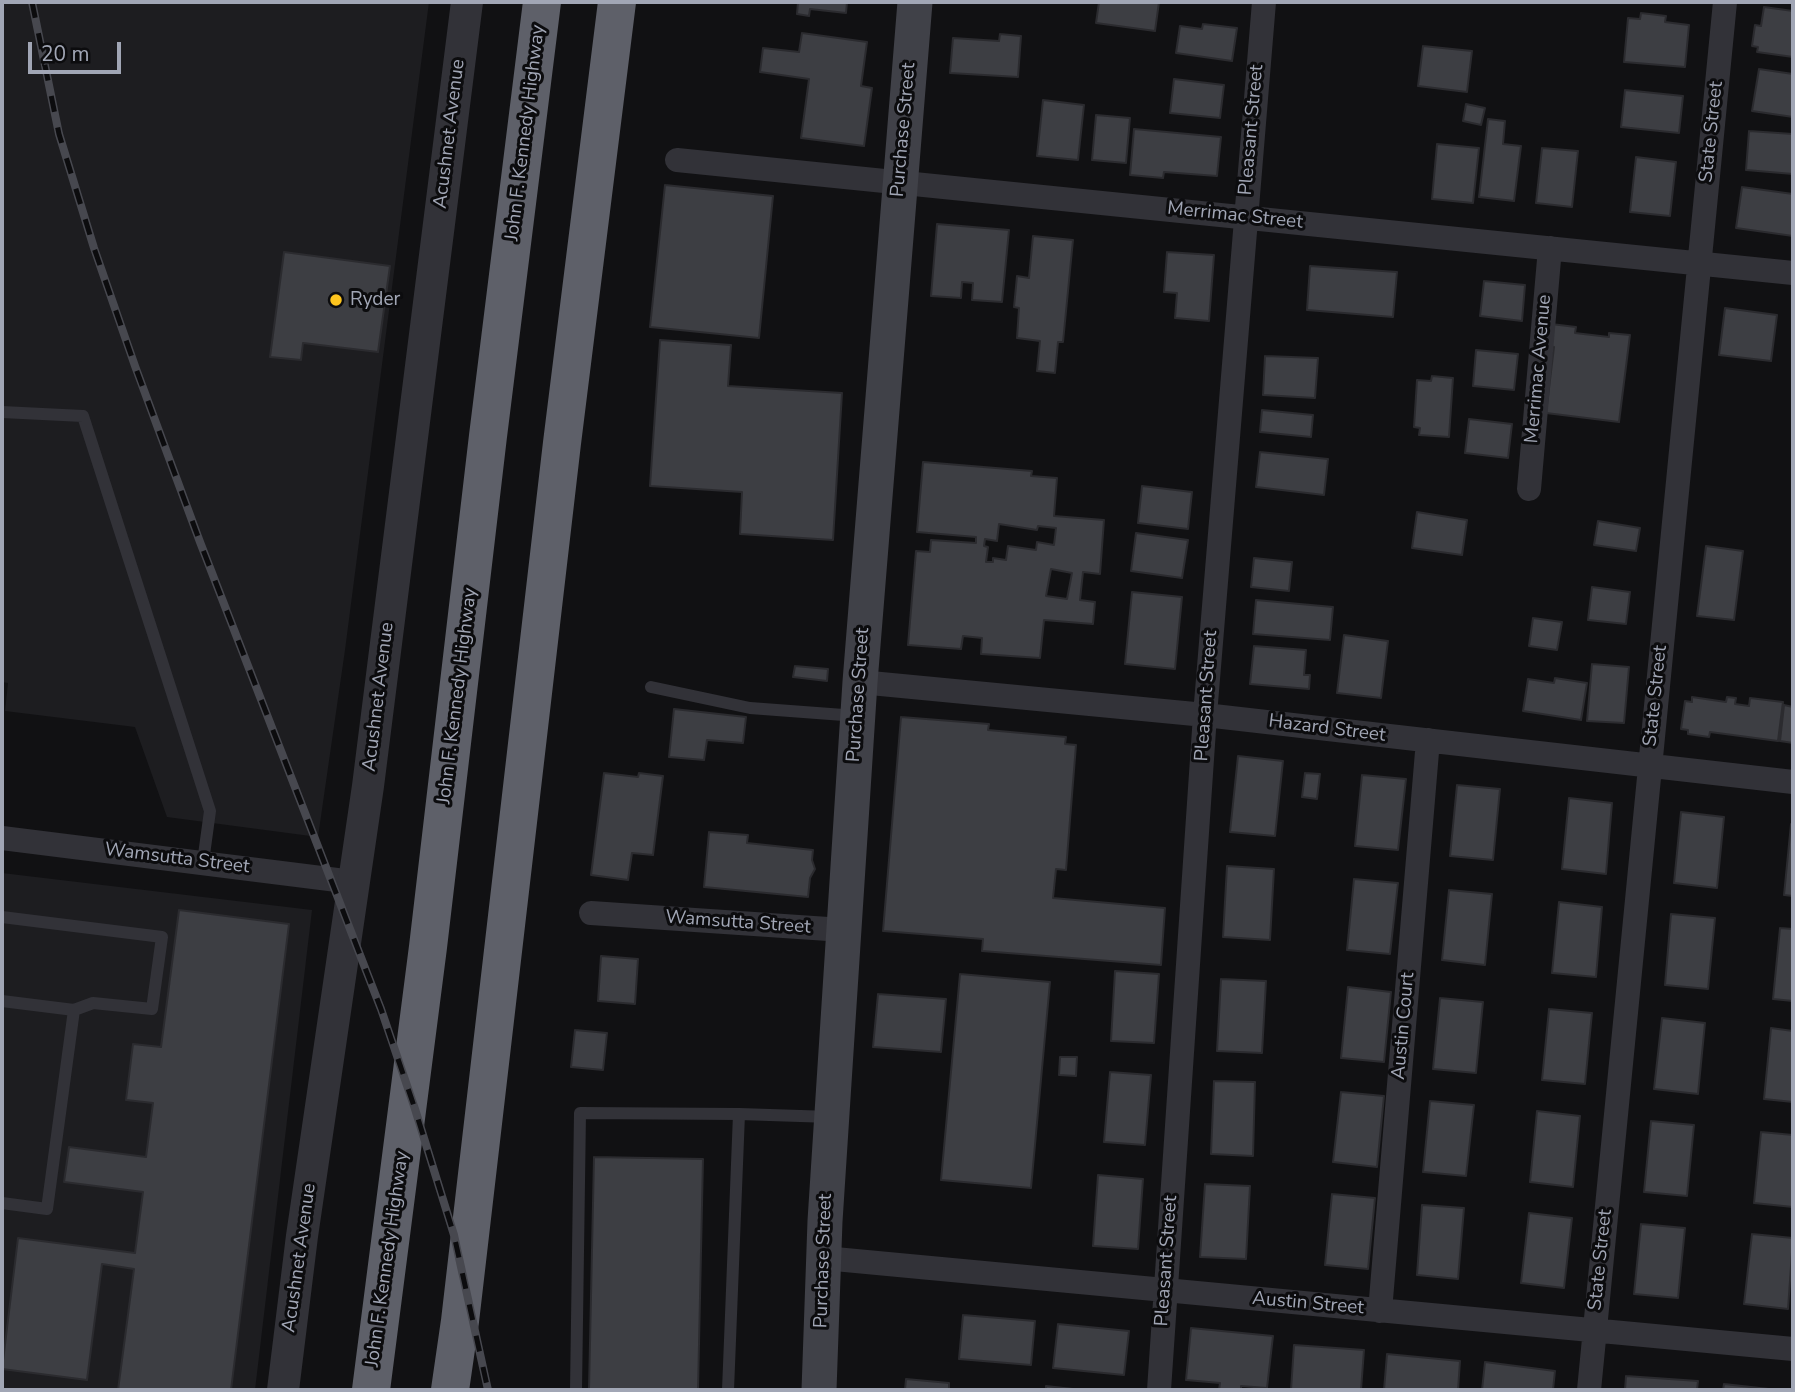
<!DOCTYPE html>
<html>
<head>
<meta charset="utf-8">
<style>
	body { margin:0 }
	#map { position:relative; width:1795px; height:1392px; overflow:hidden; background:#111113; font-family:"Nunito Sans",sans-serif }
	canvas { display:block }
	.frame { position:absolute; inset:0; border:4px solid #a1a6b5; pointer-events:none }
	.scale { position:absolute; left:28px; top:42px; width:93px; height:32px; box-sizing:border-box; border:4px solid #a1a6b5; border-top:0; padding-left:9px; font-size:21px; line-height:24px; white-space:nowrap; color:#a1a6b5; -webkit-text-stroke:5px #0c0c0e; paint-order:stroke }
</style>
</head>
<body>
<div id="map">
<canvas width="1795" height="1392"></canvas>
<div class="frame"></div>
<div class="scale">20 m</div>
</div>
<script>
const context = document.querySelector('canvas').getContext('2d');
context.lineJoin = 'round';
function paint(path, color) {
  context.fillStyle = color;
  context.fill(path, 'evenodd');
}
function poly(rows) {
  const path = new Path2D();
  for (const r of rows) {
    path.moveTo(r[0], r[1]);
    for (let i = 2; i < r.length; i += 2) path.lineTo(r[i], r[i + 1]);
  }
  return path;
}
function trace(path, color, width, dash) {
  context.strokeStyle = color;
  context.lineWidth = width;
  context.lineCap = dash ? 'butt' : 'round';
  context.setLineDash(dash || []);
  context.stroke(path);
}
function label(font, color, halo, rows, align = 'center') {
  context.font = font + ' "Nunito Sans",sans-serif';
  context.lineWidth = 6;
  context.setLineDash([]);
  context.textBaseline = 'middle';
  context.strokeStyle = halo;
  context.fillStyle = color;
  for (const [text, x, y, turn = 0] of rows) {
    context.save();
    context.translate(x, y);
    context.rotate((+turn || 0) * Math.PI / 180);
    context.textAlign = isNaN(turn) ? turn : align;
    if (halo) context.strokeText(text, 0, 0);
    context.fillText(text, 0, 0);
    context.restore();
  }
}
const built = poly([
	[2,2,429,2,345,650,318,837,167,817,135,727,5,711,8,683,2,682],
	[2,873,312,910,255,1390,2,1390]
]);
const building = poly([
	[798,2,847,2,846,13,810,9,809,16,797,14,798,2],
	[1099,2,1159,2,1155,31,1096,23,1099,2],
	[1764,7,1793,11,1793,57,1757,52,1758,47,1752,46,1755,25,1761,26,1764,7],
	[1641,13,1666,16,1665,22,1689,25,1685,67,1624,62,1628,18,1640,19,1641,13],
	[1203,24,1237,28,1232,61,1176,53,1180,26,1202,29,1203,24],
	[802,33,867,42,861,86,872,88,864,146,801,138,809,79,760,72,763,48,799,52,802,33],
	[1000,34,1021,36,1018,77,950,73,953,38,999,41,1000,34],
	[1423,46,1472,51,1467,92,1418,86,1423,46],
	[1759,69,1793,74,1793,117,1752,111,1759,69],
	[1174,79,1224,85,1220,118,1170,113,1174,79],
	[1625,90,1683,96,1679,133,1621,127,1625,90],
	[1043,100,1084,105,1078,160,1037,156,1043,100],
	[1466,104,1485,108,1481,125,1463,121,1466,104],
	[1096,115,1130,118,1126,163,1092,160,1096,115],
	[1488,119,1505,121,1503,144,1521,146,1514,201,1479,197,1488,119],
	[1134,129,1221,137,1217,176,1164,172,1163,178,1130,175,1134,129],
	[1749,131,1793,134,1793,174,1746,170,1749,131],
	[1437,144,1479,148,1473,203,1432,199,1437,144],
	[1542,148,1578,151,1572,207,1536,203,1542,148],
	[1636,157,1676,162,1670,216,1630,212,1636,157],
	[665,185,773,196,759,338,650,327,665,185],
	[1742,187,1793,194,1793,236,1736,228,1742,187],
	[937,224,1009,230,1002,302,972,300,973,283,962,282,961,298,931,296,937,224],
	[1033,236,1073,240,1063,342,1058,342,1055,373,1037,371,1040,341,1017,338,1019,308,1014,307,1017,276,1029,278,1033,236],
	[284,252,390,266,378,352,303,343,301,360,270,357,284,252],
	[1167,252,1214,255,1209,321,1175,318,1177,293,1164,292,1167,252],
	[1310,266,1397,272,1393,317,1307,310,1310,266],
	[1484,281,1525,285,1522,321,1480,316,1484,281],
	[1725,308,1777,315,1771,361,1719,355,1725,308],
	[1551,324,1576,327,1575,333,1609,337,1609,333,1630,335,1619,422,1546,413,1554,347,1548,346,1551,324],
	[660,340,731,345,728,386,842,393,833,540,740,534,742,492,650,486,660,340],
	[1476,350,1518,354,1514,390,1473,386,1476,350],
	[1265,356,1318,358,1315,398,1263,395,1265,356],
	[1432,376,1453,378,1449,437,1419,435,1420,428,1414,427,1417,380,1431,381,1432,376],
	[1262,410,1313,415,1311,437,1260,432,1262,410],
	[1469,419,1512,424,1508,458,1465,453,1469,419],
	[1260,452,1328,459,1324,495,1256,487,1260,452],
	[923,462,1032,471,1031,476,1057,478,1054,516,1104,520,1100,574,1083,572,1080,600,1095,602,1093,624,1044,620,1040,658,981,654,982,638,963,636,961,649,908,645,916,551,930,552,931,540,976,543,976,537,917,532,923,462],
	[999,524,1037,530,1038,526,1056,528,1054,545,1037,542,1036,550,1008,546,1006,560,993,558,993,562,986,562,988,547,984,546,985,539,997,541,999,524],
	[1051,569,1072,573,1067,599,1046,596,1051,569],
	[1142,486,1192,492,1188,529,1138,523,1142,486],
	[1417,512,1467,520,1462,555,1412,548,1417,512],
	[1598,521,1640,528,1636,551,1594,545,1598,521],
	[1136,533,1188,540,1182,578,1131,571,1136,533],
	[1706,546,1743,551,1734,620,1697,616,1706,546],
	[1254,558,1292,562,1289,591,1251,587,1254,558],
	[1592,587,1630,592,1626,624,1588,620,1592,587],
	[1132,592,1182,597,1175,669,1125,664,1132,592],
	[1256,600,1333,607,1330,640,1253,634,1256,600],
	[1533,618,1562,622,1557,650,1529,646,1533,618],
	[1344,635,1388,641,1381,698,1337,693,1344,635],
	[1254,646,1306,650,1304,675,1310,675,1309,689,1250,684,1254,646],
	[1592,664,1629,667,1624,723,1587,721,1592,664],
	[795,666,828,669,827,681,793,677,795,666],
	[1555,678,1587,683,1581,720,1523,711,1528,679,1554,683,1555,678],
	[1692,697,1726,702,1727,697,1736,698,1735,704,1749,706,1750,698,1783,702,1778,741,1710,732,1709,737,1688,734,1688,730,1681,729,1685,701,1692,702,1692,697],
	[1784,705,1793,707,1793,743,1780,741,1784,705],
	[674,709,746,717,743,743,707,740,704,760,669,757,674,709],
	[901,717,989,724,988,730,1066,737,1065,744,1076,745,1066,870,1056,869,1053,898,1165,908,1161,965,982,951,983,939,883,931,901,717],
	[1238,756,1283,761,1275,836,1230,832,1238,756],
	[604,773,638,777,639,773,663,776,653,855,632,853,628,880,591,875,604,773],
	[1305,773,1320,774,1317,799,1302,797,1305,773],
	[1362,775,1406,779,1398,850,1355,846,1362,775],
	[1457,785,1500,789,1493,860,1450,856,1457,785],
	[1569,798,1612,803,1606,874,1562,869,1569,798],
	[1681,812,1724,817,1717,888,1674,883,1681,812],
	[1791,824,1793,825,1793,896,1784,895,1791,824],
	[709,832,748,835,747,843,813,850,812,860,815,869,810,878,808,897,704,887,709,832],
	[1227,866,1274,869,1270,940,1223,937,1227,866],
	[1354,879,1398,883,1390,954,1347,950,1354,879],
	[1449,890,1492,894,1485,965,1442,960,1449,890],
	[1559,902,1602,907,1596,977,1552,973,1559,902],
	[179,910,289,924,231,1390,118,1390,134,1269,102,1264,87,1380,2,1369,18,1238,135,1253,143,1192,64,1182,69,1147,146,1157,153,1103,126,1100,133,1044,161,1047,179,910],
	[1671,914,1715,918,1708,989,1665,985,1671,914],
	[1780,928,1793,929,1793,1001,1773,999,1780,928],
	[601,956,638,959,635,1004,598,1001,601,956],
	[1115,971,1159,974,1154,1043,1111,1041,1115,971],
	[960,974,1050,982,1031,1188,941,1180,960,974],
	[1221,979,1266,981,1262,1053,1217,1051,1221,979],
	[1348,987,1391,992,1384,1062,1341,1058,1348,987],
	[878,994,946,999,941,1052,873,1047,878,994],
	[1440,998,1483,1002,1476,1073,1433,1069,1440,998],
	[1549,1009,1592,1013,1585,1084,1542,1080,1549,1009],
	[1662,1018,1705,1023,1698,1094,1654,1089,1662,1018],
	[1771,1028,1793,1031,1793,1102,1764,1099,1771,1028],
	[575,1030,607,1033,603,1070,571,1067,575,1030],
	[1060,1057,1077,1057,1076,1076,1059,1075,1060,1057],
	[1110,1072,1151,1075,1145,1145,1104,1142,1110,1072],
	[1214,1081,1255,1082,1253,1156,1211,1154,1214,1081],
	[1341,1092,1384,1096,1377,1167,1333,1162,1341,1092],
	[1430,1101,1474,1105,1466,1176,1423,1172,1430,1101],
	[1537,1111,1580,1116,1573,1187,1530,1182,1537,1111],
	[1651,1121,1694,1125,1687,1196,1644,1192,1651,1121],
	[1761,1132,1793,1135,1793,1207,1754,1203,1761,1132],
	[594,1157,703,1159,698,1390,589,1389,594,1157],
	[1098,1175,1143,1179,1138,1249,1093,1246,1098,1175],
	[1205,1184,1250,1186,1246,1259,1200,1257,1205,1184],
	[1332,1194,1375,1198,1368,1269,1325,1265,1332,1194],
	[1422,1205,1464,1208,1458,1279,1417,1275,1422,1205],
	[1529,1213,1572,1218,1564,1288,1521,1283,1529,1213],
	[1641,1224,1685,1228,1678,1298,1634,1294,1641,1224],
	[1752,1234,1793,1238,1788,1309,1744,1304,1752,1234],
	[963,1315,1035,1321,1031,1365,959,1359,963,1315],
	[1058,1324,1129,1331,1124,1375,1053,1368,1058,1324],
	[1191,1328,1273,1336,1267,1388,1241,1386,1241,1390,1219,1390,1220,1383,1186,1380,1191,1328],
	[1294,1345,1364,1350,1361,1390,1291,1390,1294,1345],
	[1387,1354,1460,1361,1458,1390,1384,1390,1387,1354],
	[1485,1362,1555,1371,1553,1390,1482,1390,1485,1362],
	[1626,1376,1698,1381,1697,1390,1625,1390,1626,1376],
	[906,1379,949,1383,949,1390,905,1390,906,1379],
	[1724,1384,1778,1390,1723,1390,1724,1384],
	[1046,1386,1073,1389,1073,1390,1046,1390,1046,1386]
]);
const service = poly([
	[2,412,83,416,210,811,203,862],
	[651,687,750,708,857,716],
	[2,917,162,937,152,1009,93,1003,74,1010,2,1001],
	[2,1203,47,1209,74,1010],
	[576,1390,580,1113,739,1114],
	[728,1390,739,1114,831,1117]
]);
const minor = poly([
	[677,160,1793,273],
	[1529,489,1550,248],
	[860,682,1205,715,1793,782],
	[2,838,353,882],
	[591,913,843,930],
	[824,1258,1793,1349],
	[1380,1311,1428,740],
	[1159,1390,1205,715,1264,2],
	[1589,1390,1725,2]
]);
const tertiary = poly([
	[283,1390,302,1236,368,786,467,2]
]);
const secondary = poly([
	[819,1390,825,1221,860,682,915,2]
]);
const motorway = poly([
	[371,1390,428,947,488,436,542,2],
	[450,1390,460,1321,562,443,617,2]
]);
const rail = poly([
	[32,2,59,134,94,248,135,366,200,542,381,1009,415,1109,454,1235,488,1390]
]);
const markers = [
	[336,300,7,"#fec51e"]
];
const streetNames = [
	["Purchase Street",904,130,-85],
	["Pleasant Street",1252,130,-85],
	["State Street",1712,132,-84],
	["John F. Kennedy Highway",526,133,-83],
	["Acushnet Avenue",450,134,-83],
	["Merrimac Street",1235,216,6],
	["Merrimac Avenue",1539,369,-85],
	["Purchase Street",859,695,-86],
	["John F. Kennedy Highway",458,696,-83],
	["Pleasant Street",1207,696,-86],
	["State Street",1656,696,-84],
	["Acushnet Avenue",379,697,-83],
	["Hazard Street",1327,729,7],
	["Wamsutta Street",177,859,7],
	["Wamsutta Street",738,923,4],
	["Austin Court",1404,1026,-85],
	["Acushnet Avenue",300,1258,-82],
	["John F. Kennedy Highway",388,1259,-82],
	["State Street",1601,1260,-84],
	["Purchase Street",824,1261,-88],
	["Pleasant Street",1167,1261,-86],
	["Austin Street",1308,1304,5]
];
const poiNames = [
	["Ryder",350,300]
];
paint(built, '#1d1d20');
paint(building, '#3d3e43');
trace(building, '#2b2b2f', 2);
trace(service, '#323238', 12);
trace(minor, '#323238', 24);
trace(tertiary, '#323238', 32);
trace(secondary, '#404148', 35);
trace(motorway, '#5e6069', 38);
trace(rail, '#47484f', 8);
trace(rail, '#0c0c0e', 5, [16]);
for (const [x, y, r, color] of markers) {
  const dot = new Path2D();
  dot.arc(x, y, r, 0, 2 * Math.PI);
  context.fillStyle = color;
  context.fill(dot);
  trace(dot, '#0c0c0e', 2.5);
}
label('19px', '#a1a6b5', '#0c0c0e', streetNames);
label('19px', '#a1a6b5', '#0c0c0e', poiNames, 'left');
</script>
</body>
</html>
